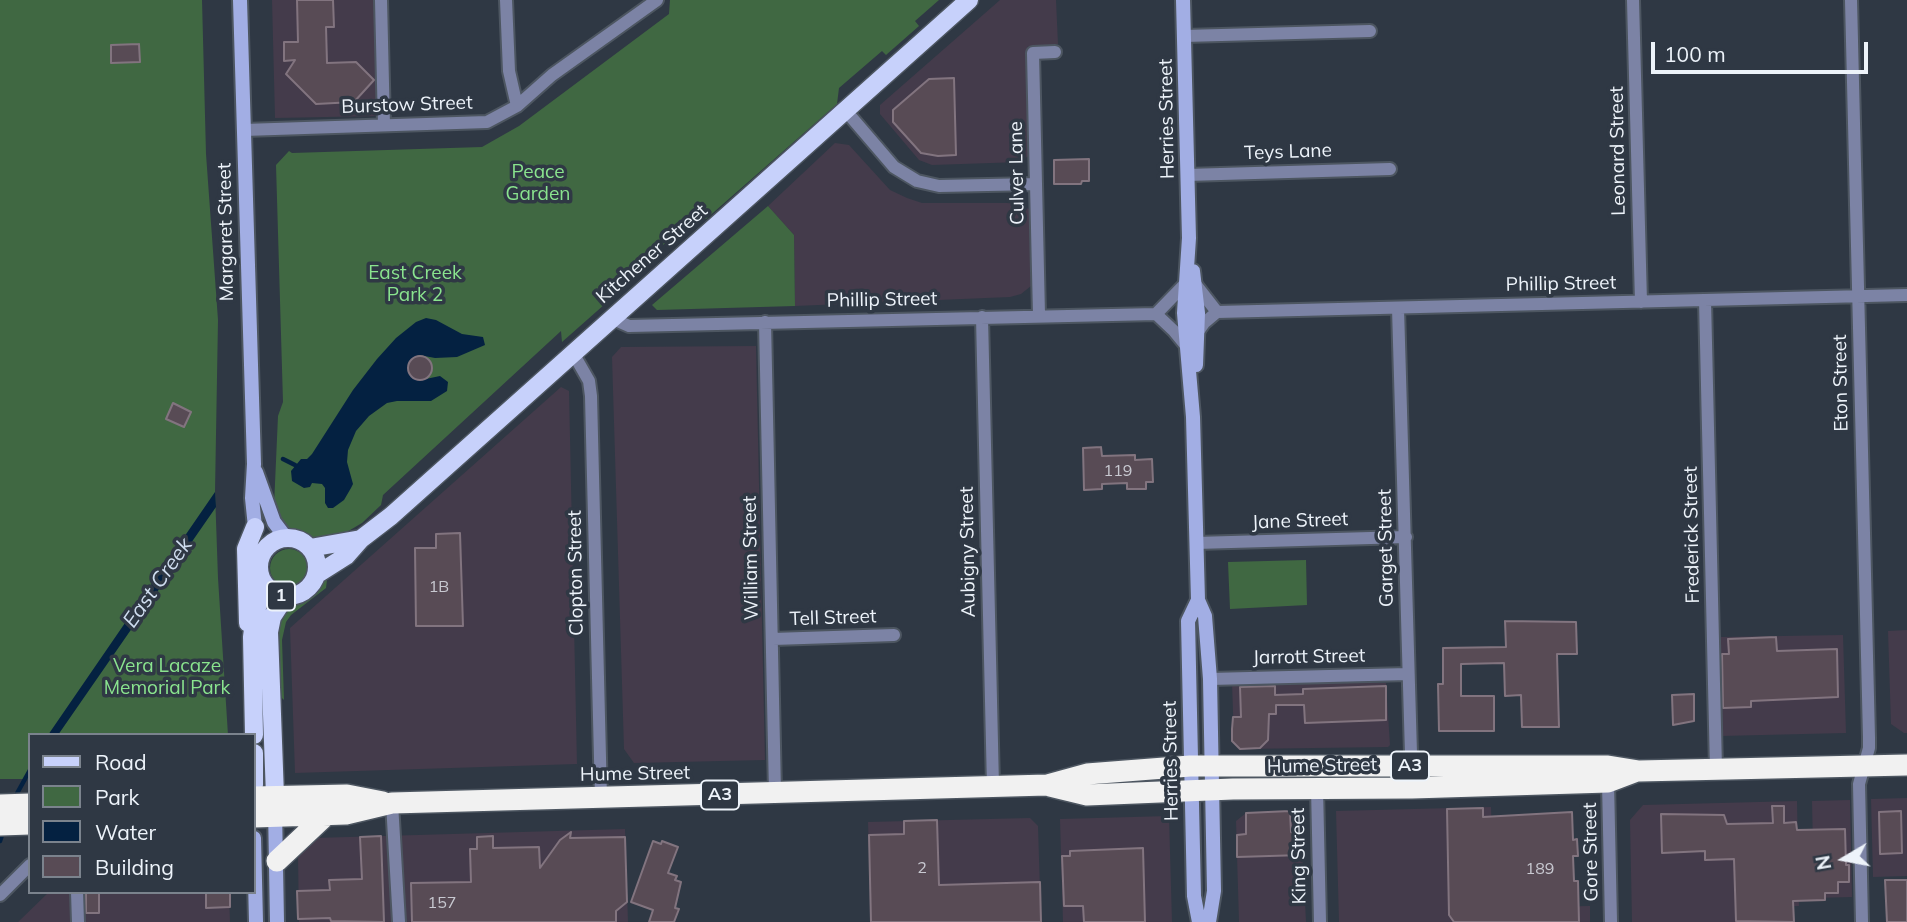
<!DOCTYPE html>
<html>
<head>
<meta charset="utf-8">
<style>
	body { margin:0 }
	#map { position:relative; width:1907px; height:922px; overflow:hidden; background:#2f3844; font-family:Mulish,sans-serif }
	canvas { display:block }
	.legend { position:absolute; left:28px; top:733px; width:228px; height:161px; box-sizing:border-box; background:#2f3844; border:2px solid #7b838d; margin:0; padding:9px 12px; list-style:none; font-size:21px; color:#edf3fa }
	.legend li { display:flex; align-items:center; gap:14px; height:35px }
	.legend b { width:35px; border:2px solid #7b838d }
	.north { position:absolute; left:1809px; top:824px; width:70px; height:70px; -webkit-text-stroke:5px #2f3844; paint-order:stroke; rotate:260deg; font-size:19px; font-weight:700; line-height:28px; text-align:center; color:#edf3fa }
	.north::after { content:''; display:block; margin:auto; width:24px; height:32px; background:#edf3fa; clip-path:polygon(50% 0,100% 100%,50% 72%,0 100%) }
	.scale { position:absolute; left:1651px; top:42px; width:217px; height:32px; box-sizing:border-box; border:4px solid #edf3fa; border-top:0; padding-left:9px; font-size:21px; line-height:24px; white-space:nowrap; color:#edf3fa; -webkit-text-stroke:5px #2f3844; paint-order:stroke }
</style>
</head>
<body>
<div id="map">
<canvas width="1907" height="922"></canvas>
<ul class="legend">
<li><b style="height:9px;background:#c7d1fb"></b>Road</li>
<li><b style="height:19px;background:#406842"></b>Park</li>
<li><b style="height:19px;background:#042141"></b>Water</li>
<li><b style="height:19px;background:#584b55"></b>Building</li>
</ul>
<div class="north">N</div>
<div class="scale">100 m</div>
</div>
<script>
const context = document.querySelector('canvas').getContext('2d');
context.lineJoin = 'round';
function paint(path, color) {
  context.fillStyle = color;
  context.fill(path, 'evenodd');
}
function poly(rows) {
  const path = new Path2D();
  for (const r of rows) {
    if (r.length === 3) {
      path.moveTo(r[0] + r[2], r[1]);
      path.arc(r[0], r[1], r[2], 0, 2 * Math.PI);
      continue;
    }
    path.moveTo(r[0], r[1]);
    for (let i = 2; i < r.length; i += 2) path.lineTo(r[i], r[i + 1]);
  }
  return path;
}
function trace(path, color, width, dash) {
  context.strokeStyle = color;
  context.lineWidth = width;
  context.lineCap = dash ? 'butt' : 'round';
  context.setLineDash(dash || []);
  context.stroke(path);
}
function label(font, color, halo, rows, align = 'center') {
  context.font = font + ' Mulish,sans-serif';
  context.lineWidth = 7;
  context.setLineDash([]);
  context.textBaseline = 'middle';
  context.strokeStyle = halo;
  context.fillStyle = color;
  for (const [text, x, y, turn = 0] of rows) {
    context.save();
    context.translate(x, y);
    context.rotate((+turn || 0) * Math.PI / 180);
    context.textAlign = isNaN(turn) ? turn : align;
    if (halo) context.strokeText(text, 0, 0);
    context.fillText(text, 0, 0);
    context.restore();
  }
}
const commercial = poly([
	[272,0,376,0,380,116,275,118],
	[1000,0,1056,0,1058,44,1027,47,1028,156,1021,162,932,165,919,160,880,114,880,105],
	[835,143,849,145,890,190,907,198,922,203,1013,203,1029,209,1031,286,1021,294,1010,297,795,306,794,235,768,206],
	[756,346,765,760,634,763,624,749,612,357,621,347],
	[561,387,569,391,577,764,295,773,290,628],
	[1907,630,1907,733,1904,733,1891,724,1888,631],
	[1843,635,1846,733,1721,736,1721,637],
	[1232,683,1386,683,1390,745,1388,747,1242,749,1234,740],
	[1907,798,1907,876,1873,877,1871,799],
	[1850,800,1852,897,1814,898,1812,801],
	[1797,801,1799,906,1763,907,1762,922,1632,922,1630,820,1643,805],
	[1491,807,1494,908,1590,906,1590,922,1339,922,1336,811],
	[1295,811,1301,818,1306,922,1239,922,1236,821,1246,813],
	[1169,816,1172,922,1063,922,1060,819],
	[1030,818,1038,826,1041,922,871,922,868,822],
	[625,829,628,922,299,922,298,857,314,838],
	[49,892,229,892,230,922,18,922]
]);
const green = poly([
	[0,0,202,0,206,154,218,320,215,492,218,578,228,735,30,735,30,779,0,779],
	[670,0,939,0,915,21,919,26,886,55,882,51,839,88,837,104,706,219,700,213,623,280,622,289,562,342,561,331,383,495,381,505,362,523,345,533,314,539,283,526,274,506,278,416,283,402,276,165,289,151,292,153,482,147,519,126,669,14],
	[768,206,794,235,795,306,657,310,652,305],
	[289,568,19],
	[1306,560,1307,605,1230,609,1228,562],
	[327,580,326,588,291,615,286,622,282,640,284,700,278,694,277,620,282,612,311,594,322,581]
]);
const water = poly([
	[426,318,436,320,462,334,483,337,485,345,457,357,435,358,419,355,411,360,408,369,412,377,421,380,440,376,448,382,447,391,431,401,397,401,387,403,369,416,356,431,348,450,347,462,353,484,351,488,344,500,333,508,328,508,325,503,325,488,322,484,312,483,310,487,304,488,292,481,291,471,301,459,307,459,312,454,353,390,377,359,396,338,416,322],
	[215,492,216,507,58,735,48,735]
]);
const stream = poly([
	[283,459,295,465],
	[15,797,30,770],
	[0,841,3,832]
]);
const building = poly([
	[297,0,333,0,334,27,326,27,327,63,356,62,374,80,354,102,316,104,286,74,295,60,284,61,284,42,298,42,297,0],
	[139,44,140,62,111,63,111,45,139,44],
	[954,78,956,155,938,156,921,153,893,122,893,110,929,79,954,78],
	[1089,159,1089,181,1082,181,1081,184,1054,184,1054,160,1089,159],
	[420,368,12],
	[173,403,191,412,184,427,166,419,173,403],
	[1101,447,1102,456,1135,455,1135,460,1152,459,1153,482,1146,482,1146,489,1127,489,1127,483,1102,484,1102,489,1084,490,1083,448,1101,447],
	[460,533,463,626,416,626,415,548,436,548,436,534,460,533],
	[1505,621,1576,622,1577,654,1557,654,1559,727,1522,727,1521,695,1505,696,1504,663,1461,664,1461,696,1494,696,1494,731,1439,731,1438,684,1443,684,1443,648,1506,647,1505,621],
	[1776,637,1777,651,1837,649,1838,697,1751,701,1751,707,1723,708,1722,654,1729,654,1728,639,1776,637],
	[1275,686,1275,695,1303,694,1303,689,1386,686,1386,720,1305,723,1304,705,1276,705,1276,714,1269,714,1268,740,1260,748,1240,749,1232,741,1232,729,1233,717,1241,717,1240,687,1275,686],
	[1694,694,1694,721,1673,725,1672,695,1694,694],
	[1772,806,1784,806,1784,823,1796,822,1797,830,1845,829,1846,865,1849,865,1849,882,1838,882,1838,893,1825,893,1825,900,1793,901,1794,922,1736,921,1734,859,1705,860,1705,851,1662,853,1661,814,1724,815,1727,824,1773,823,1772,806],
	[1483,808,1483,817,1572,812,1573,840,1577,839,1578,856,1573,856,1574,881,1578,881,1579,922,1454,922,1449,915,1447,809,1483,808],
	[1290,811,1291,832,1301,832,1302,855,1237,857,1237,835,1246,834,1246,813,1290,811],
	[1901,811,1902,853,1880,854,1879,812,1901,811],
	[937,820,939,885,1040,882,1041,922,871,922,869,835,904,834,904,821,937,820],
	[571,832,570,838,625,837,627,902,616,911,616,922,412,922,411,883,471,882,470,849,477,849,477,837,493,836,493,848,539,847,540,868,560,840,571,832],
	[381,836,384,922,331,921,330,918,298,919,297,891,330,890,329,880,362,879,360,837,381,836],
	[653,841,661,844,662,841,678,847,668,873,677,876,675,880,681,882,675,908,679,909,674,922,649,922,653,910,631,902,653,841],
	[1143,848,1145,922,1084,922,1083,906,1064,906,1062,856,1070,856,1070,851,1143,848],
	[1885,880,1907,880,1907,922,1887,922,1885,880],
	[86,892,99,892,99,913,86,913,86,892],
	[206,892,230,892,230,907,206,908,206,892]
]);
const street = poly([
	[381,0,384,125],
	[506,0,509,71,517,106],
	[1633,0,1641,302],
	[1851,0,1869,737,1869,748,1859,784,1862,922],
	[1184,36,1370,31],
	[846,111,894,167,917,181,939,186,1036,184],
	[244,130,487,122,517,106,552,75,657,0],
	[1187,175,1390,169],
	[1196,285,1217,312],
	[1705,300,1716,769],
	[1398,308,1412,788],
	[1156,314,1174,331,1187,347],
	[1039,315,1033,53,1055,52],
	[982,317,993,786],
	[611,318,629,326,1156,314,1186,283],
	[765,322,775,793],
	[1197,333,1204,323,1217,312,1907,295],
	[573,353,589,381,591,396,601,798],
	[1196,543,1406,537],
	[773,639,894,635],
	[1210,679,1408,674],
	[1608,782,1611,922],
	[1317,788,1320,922],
	[392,803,399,922],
	[77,892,78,922],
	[0,895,30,865]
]);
const secondary = poly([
	[240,0,254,464,252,498,255,527],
	[1183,0,1189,238,1184,313,1193,417,1198,600,1205,616,1210,679,1214,891,1209,922],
	[1193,271,1198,313,1196,365],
	[256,472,274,522,286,538],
	[1198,600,1188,621,1194,896,1199,922],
	[275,808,277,922],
	[254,838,256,922]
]);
const primary = poly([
	[288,567,29],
	[310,548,361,539],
	[316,575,346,556,361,539,391,516,969,0],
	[248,623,246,549,255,527],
	[254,735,252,637,255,614,264,585],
	[254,753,254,785],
	[275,796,269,632,272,617,285,597]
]);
const highway = poly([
	[1050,786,1087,795,1233,789,1412,788,1608,782,1637,771],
	[254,797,347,795,383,802],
	[0,805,30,804],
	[254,817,346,814,392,803,1047,785,1087,774,1190,766,1608,766,1639,771,1907,765],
	[0,825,30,824],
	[277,861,326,815]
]);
const numberNames = [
	["119",1118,471],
	["1B",439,587],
	["2",922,868],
	["189",1540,869],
	["157",442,903]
];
const shields = [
	[281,596,28],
	[1410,766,38],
	[720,795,38]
];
const shieldNames = [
	["1",281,596],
	["A3",1410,766],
	["A3",720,795]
];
const streetNames = [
	["Burstow Street",407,105,-2],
	["Herries Street",1167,119,-91],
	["Leonard Street",1618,151,-91],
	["Teys Lane",1288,152,-2],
	["Culver Lane",1017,173,-91],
	["Margaret Street",226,232,-91],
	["Kitchener Street",652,254,-41],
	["Phillip Street",1561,284,-1],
	["Phillip Street",882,300,-1],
	["Eton Street",1841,383,-91],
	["Jane Street",1300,521,-2],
	["Frederick Street",1692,535,-91],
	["Garget Street",1386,548,-91],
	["Aubigny Street",968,552,-91],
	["William Street",751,558,-91],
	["Clopton Street",576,573,-91],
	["Tell Street",833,618,-2],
	["Jarrott Street",1309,657,-1],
	["Herries Street",1171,761,-91],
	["Hume Street",1322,766,-1],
	["Hume Street",635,774,-1],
	["Gore Street",1591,852,-91],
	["King Street",1299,856,-91]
];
const parkNames = [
	["Peace",538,172],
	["Garden",538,194],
	["East Creek",415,273],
	["Park 2",415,295],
	["Vera Lacaze",167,666],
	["Memorial Park",167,688]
];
const waterNames = [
	["East Creek",158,583,-55]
];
paint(commercial, '#443b4b');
paint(green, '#406842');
paint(water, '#042141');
trace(stream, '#042141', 4.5);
paint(building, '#584b55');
trace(building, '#82747f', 2);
trace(street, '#4d5661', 16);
trace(secondary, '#4d5661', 18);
trace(primary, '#4d5661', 21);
trace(highway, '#4d5661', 24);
trace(street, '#7c83a5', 12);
trace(secondary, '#a2aee4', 14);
trace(primary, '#c7d1fb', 18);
trace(highway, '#f1f1f1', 21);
label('16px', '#c8c9d1', null, numberNames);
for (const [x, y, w] of shields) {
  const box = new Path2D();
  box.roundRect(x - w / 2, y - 14.5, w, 29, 5);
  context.fillStyle = '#2f3844';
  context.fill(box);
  trace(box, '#edf3fa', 2);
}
label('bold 18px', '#edf3fa', null, shieldNames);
label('19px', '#edf3fa', '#2f3844', streetNames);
label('19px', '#8ae48e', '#2f3844', parkNames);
label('italic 21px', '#cfddef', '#2f3844', waterNames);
</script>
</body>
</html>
